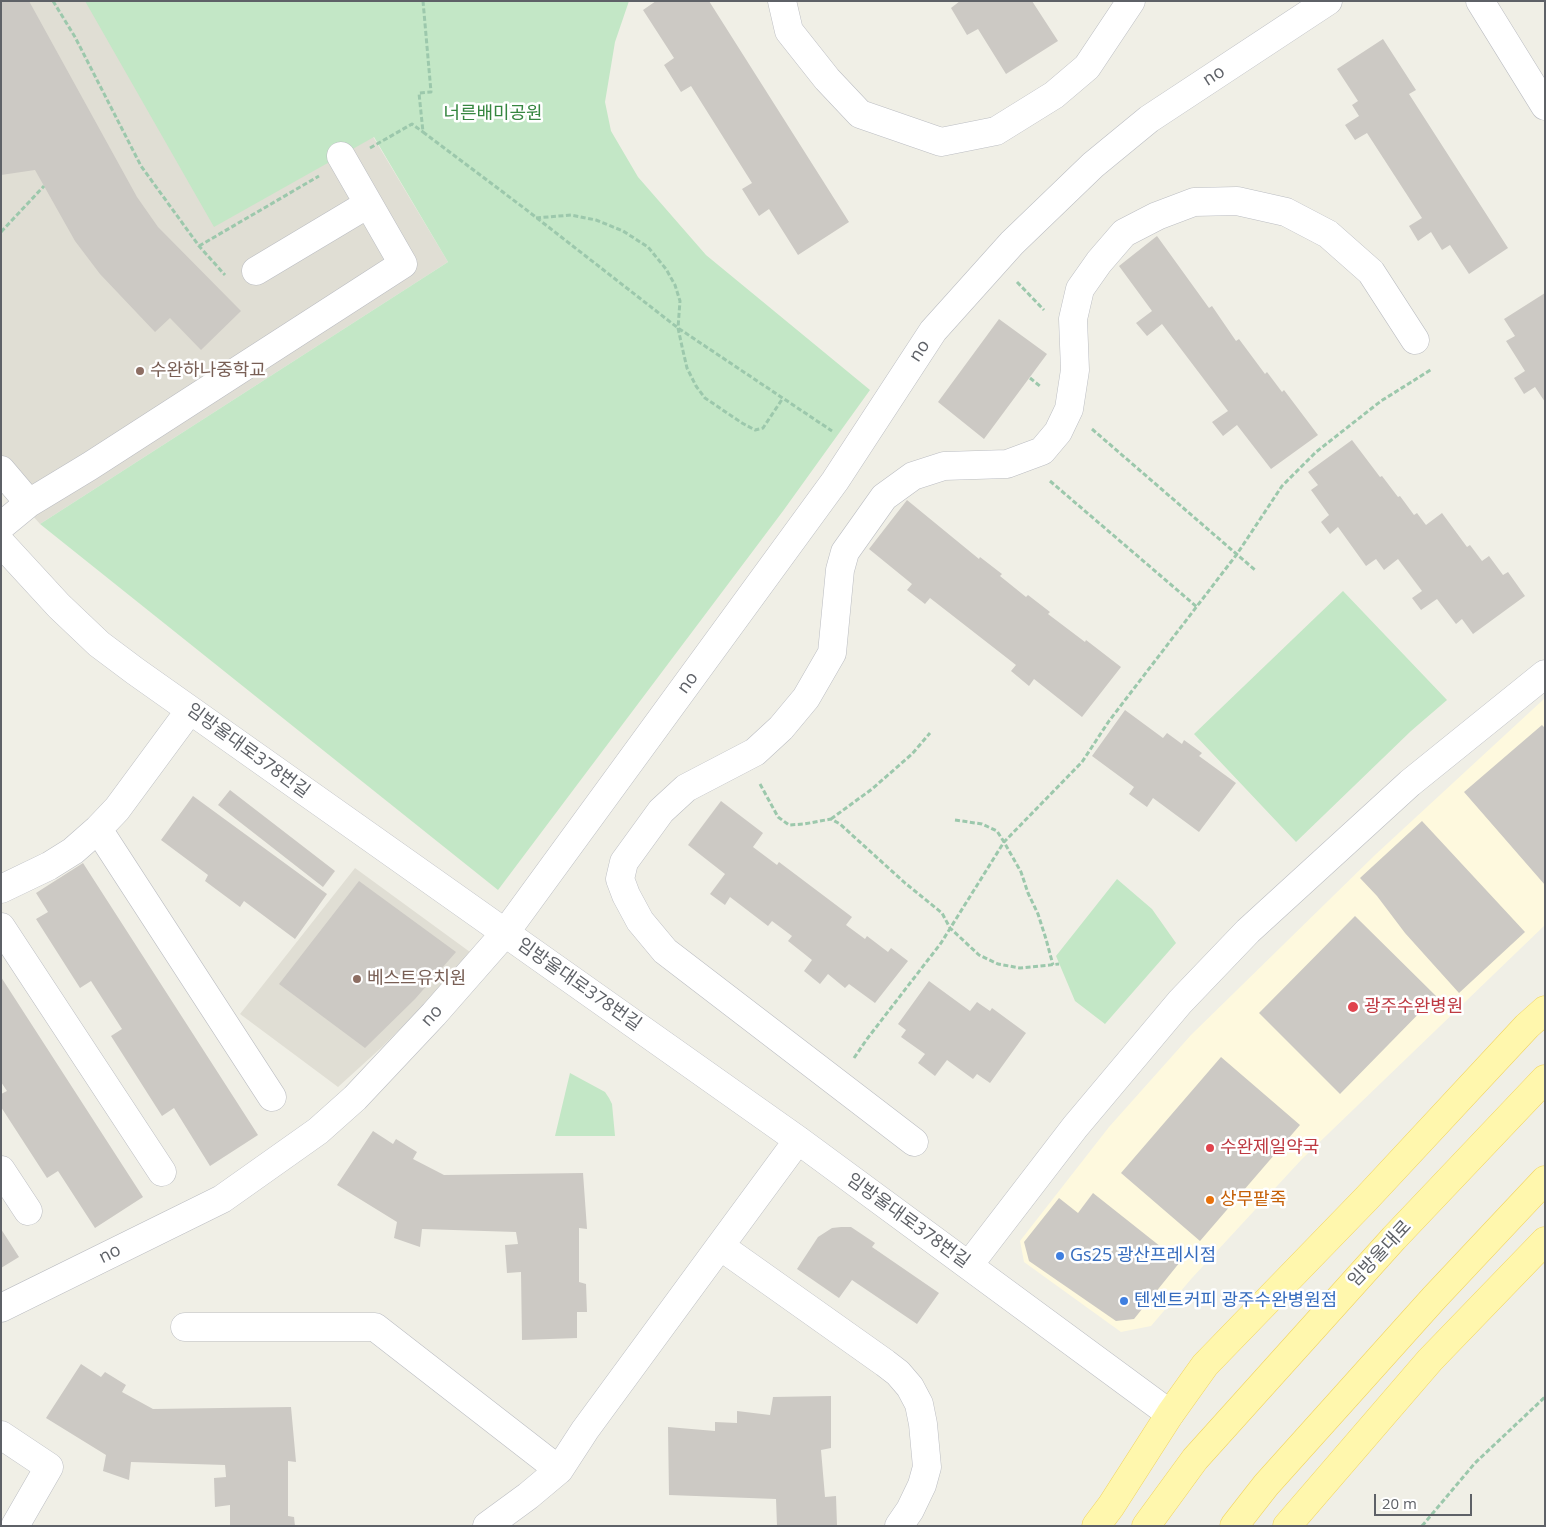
<!DOCTYPE html>
<html>
<head>
<meta charset="utf-8">
<style>
	body { margin:0 }
	#map { position:relative; width:1546px; height:1527px; overflow:hidden; background:#f0efe6; font-family:"Open Sans",sans-serif }
	canvas { display:block }
	.frame { position:absolute; inset:0; border:2px solid #5e6167; pointer-events:none }
	.scale { position:absolute; left:1374px; top:1494px; width:98px; height:22px; box-sizing:border-box; border:2px solid #5e6167; border-top:0; padding-left:6px; font-size:15px; line-height:18px; white-space:nowrap; color:#5e6167; -webkit-text-stroke:4px #fff; paint-order:stroke }
</style>
</head>
<body>
<div id="map">
<canvas width="1546" height="1527"></canvas>
<div class="frame"></div>
<div class="scale">20 m</div>
</div>
<script>
const context = document.querySelector('canvas').getContext('2d');
context.lineJoin = 'round';
function paint(path, color) {
  context.fillStyle = color;
  context.fill(path, 'evenodd');
}
function poly(rows) {
  const path = new Path2D();
  for (const r of rows) {
    path.moveTo(r[0], r[1]);
    for (let i = 2; i < r.length; i += 2) path.lineTo(r[i], r[i + 1]);
  }
  return path;
}
function trace(path, color, width, dash) {
  context.strokeStyle = color;
  context.lineWidth = width;
  context.lineCap = dash ? 'butt' : 'round';
  context.setLineDash(dash || []);
  context.stroke(path);
}
function label(font, color, halo, rows, align = 'center') {
  context.font = font + ' "Open Sans","Noto Sans KR",sans-serif';
  context.lineWidth = 5;
  context.setLineDash([]);
  context.textBaseline = 'middle';
  context.strokeStyle = halo;
  context.fillStyle = color;
  for (const [text, x, y, turn = 0] of rows) {
    context.save();
    context.translate(x, y);
    context.rotate((+turn || 0) * Math.PI / 180);
    context.textAlign = isNaN(turn) ? turn : align;
    if (halo) context.strokeText(text, 0, 0);
    context.fillText(text, 0, 0);
    context.restore();
  }
}
const commercial = poly([
	[1545,698,1545,925,1302,1159,1192,1278,1151,1326,1121,1332,1024,1262,1020,1241,1109,1127,1191,1035,1375,855]
]);
const education = poly([
	[1,1,292,1,448,262,40,524,1,480],
	[355,868,470,952,422,1007,382,1047,338,1087,240,1014]
]);
const green = poly([
	[85,1,629,1,615,42,605,102,611,131,638,177,706,255,870,390,783,511,498,890,40,524,448,262,374,137,214,227],
	[1343,591,1447,700,1411,731,1296,842,1194,734],
	[1117,879,1152,909,1176,943,1105,1024,1075,1001,1056,956],
	[570,1073,605,1092,609,1098,612,1104,615,1136,555,1136]
]);
const building = poly([
	[1,1,29,1,137,197,158,227,241,311,201,350,170,318,155,332,100,274,75,241,35,170,1,175],
	[656,1,709,1,849,222,798,255,769,209,759,216,742,189,752,183,691,86,681,92,664,65,674,58,643,10],
	[960,1,1032,1,1058,41,1006,74,978,29,967,35,951,8],
	[1383,39,1416,90,1409,94,1508,248,1469,274,1450,245,1442,250,1431,232,1418,241,1409,226,1422,218,1367,133,1355,140,1345,125,1359,116,1352,105,1358,101,1337,69],
	[1157,236,1209,308,1212,306,1236,341,1239,339,1265,374,1267,372,1282,392,1284,390,1318,435,1271,469,1237,425,1223,436,1212,422,1228,411,1162,324,1147,336,1136,323,1152,311,1119,266],
	[1545,293,1545,402,1535,387,1524,394,1514,378,1525,371,1506,341,1515,336,1504,319],
	[999,319,1047,354,984,439,938,402],
	[1352,440,1380,477,1382,476,1398,497,1400,496,1414,515,1417,513,1426,525,1442,513,1467,547,1470,545,1482,561,1489,556,1503,575,1508,572,1525,596,1473,634,1462,619,1456,624,1437,599,1421,610,1412,598,1422,591,1398,559,1384,570,1376,559,1366,566,1338,527,1330,534,1321,522,1329,515,1311,490,1318,485,1308,472],
	[907,500,979,559,980,557,1002,574,1000,576,1026,597,1028,595,1050,612,1048,614,1085,642,1086,640,1121,667,1082,717,1034,679,1029,686,1011,671,1016,665,930,598,925,604,907,590,912,584,869,549],
	[1125,710,1163,738,1167,733,1182,744,1184,740,1202,753,1199,756,1236,783,1199,832,1153,798,1147,807,1129,794,1134,787,1092,756],
	[1542,725,1545,728,1545,885,1464,792],
	[230,790,335,871,323,887,218,805],
	[193,796,327,894,295,939,244,901,240,907,205,881,208,875,161,840],
	[721,801,763,833,753,847,777,865,779,862,852,917,846,925,865,939,867,936,888,952,891,948,908,961,875,1003,849,984,845,988,828,974,820,984,804,971,812,960,788,941,792,936,772,921,768,926,730,897,725,905,710,894,725,874,688,845],
	[1422,821,1525,932,1459,993,1405,933,1377,896,1360,878],
	[83,863,258,1135,210,1166,174,1108,162,1116,111,1036,122,1029,91,981,80,988,36,919,48,912,36,893],
	[359,881,456,952,415,999,365,1048,279,984],
	[1355,916,1436,996,1340,1094,1259,1013],
	[1,977,143,1197,95,1228,58,1171,47,1178,1,1107,1,1094,7,1091,1,1082],
	[929,981,970,1011,977,1002,990,1011,992,1008,1026,1033,990,1083,977,1074,973,1079,947,1060,935,1076,918,1063,925,1054,901,1037,906,1030,898,1024],
	[1221,1057,1300,1125,1200,1241,1121,1173],
	[373,1131,393,1144,396,1139,417,1152,413,1159,444,1175,583,1173,587,1229,579,1228,579,1282,586,1284,587,1312,577,1312,577,1338,522,1340,521,1272,507,1273,505,1245,518,1244,516,1232,422,1229,420,1247,394,1238,397,1222,337,1185],
	[1093,1193,1180,1262,1134,1319,1116,1321,1029,1261,1024,1242,1059,1198,1078,1213],
	[841,1227,851,1227,875,1243,872,1247,939,1293,917,1324,852,1280,839,1298,797,1269,818,1237,832,1228],
	[1,1229,19,1257,1,1268],
	[81,1364,101,1377,105,1372,126,1385,122,1392,153,1409,291,1407,296,1462,288,1461,288,1516,294,1517,295,1526,230,1526,230,1505,215,1507,214,1478,226,1477,225,1465,131,1462,129,1480,103,1471,106,1455,46,1418],
	[831,1396,831,1448,821,1450,825,1497,836,1496,837,1526,777,1526,776,1499,669,1495,668,1427,715,1431,715,1422,737,1423,737,1411,770,1415,773,1397]
]);
const path = poly([
	[53,1,75,37,141,166,199,246,225,275],
	[423,1,431,92,419,93,423,132,524,208,678,328,832,431],
	[370,148,412,124,423,132],
	[536,218,571,215,596,220,623,231,648,247,666,269,675,285,680,301,678,328,683,351,687,368,696,386,705,398,742,423,755,430,763,428,783,398],
	[1,232,44,186],
	[199,246,319,176],
	[1017,282,1044,310],
	[1030,378,1041,387],
	[1092,429,1255,570],
	[1050,481,1197,607],
	[760,784,778,817,789,825,804,824,831,819,840,824,905,883,942,913,950,928,979,955,998,964,1020,968,1059,964],
	[831,819,872,789,912,754,930,733],
	[955,820,982,824,997,831,1004,842,1021,872,1028,893,1038,914,1046,939,1053,965],
	[854,1058,867,1039,941,943,1004,842,1082,762,1109,721,1237,554,1282,486,1316,452,1381,401,1432,369],
	[1422,1526,1475,1463,1545,1397]
]);
const minor = poly([
	[782,1,789,31,827,79,860,114,941,142,996,131,1054,95,1087,67,1131,1],
	[1480,1,1545,106],
	[256,271,368,204],
	[1,470,29,503],
	[1,526,29,503,90,466,403,264,341,156],
	[1,543,59,606,99,644,135,671,798,1140,1170,1414],
	[98,829,272,1097],
	[1,889,49,866,73,851,98,829,117,809,190,710],
	[1,927,162,1172],
	[798,1140,720,1246,885,1363,898,1373,910,1387,919,1404,923,1424,927,1467,922,1485,910,1510,899,1526],
	[914,1142,665,951,640,921,626,895,620,879,624,862,661,811,686,788,755,752,781,728,806,698,832,653,840,570,845,552,884,497,913,476,944,466,1007,464,1042,451,1058,432,1069,409,1075,370,1073,319,1080,289,1099,262,1124,233,1157,216,1194,202,1237,201,1286,212,1328,234,1371,272,1415,340],
	[1,1170,28,1211],
	[969,1265,1075,1127,1180,1002,1248,931,1410,783,1545,674],
	[1,1308,222,1199,318,1131,355,1098,434,1014,505,933,835,481,933,331,1012,243,1093,165,1149,119,1328,1],
	[185,1327,375,1327,559,1470,585,1430,720,1246],
	[1,1435,49,1467,15,1526],
	[487,1526,528,1496,559,1470]
]);
const major = poly([
	[1096,1526,1111,1506,1170,1414,1205,1365,1366,1199,1527,1026,1545,1010],
	[1146,1526,1195,1459,1394,1238,1545,1079],
	[1234,1526,1266,1485,1434,1298,1545,1180],
	[1287,1526,1430,1360,1545,1241]
]);
const markers = [
	[140,371,5,"#8d6e63"],
	[357,979,5,"#8d6e63"],
	[1353,1007,6,"#e0444e"],
	[1210,1148,5,"#e0444e"],
	[1210,1200,5,"#e8710a"],
	[1060,1256,5,"#3f7fe0"],
	[1124,1301,5,"#3f7fe0"]
];
const streetNames = [
	["no",1214,76,-33],
	["no",920,351,-57],
	["no",688,683,-54],
	["임방울대로378번길",248,751,36],
	["임방울대로378번길",579,985,35],
	["no",432,1016,-48],
	["임방울대로378번길",908,1221,36],
	["no",110,1254,-26],
	["임방울대로",1380,1254,-47]
];
const parkNames = [
	["너른배미공원",493,114]
];
const educationNames = [
	["수완하나중학교",150,371],
	["베스트유치원",367,979]
];
const healthNames = [
	["광주수완병원",1364,1007],
	["수완제일약국",1220,1148]
];
const foodNames = [
	["상무팥죽",1220,1200]
];
const shopNames = [
	["Gs25 광산프레시점",1070,1256],
	["텐센트커피 광주수완병원점",1134,1301]
];
paint(commercial, '#fef9de');
paint(education, '#e0ded4');
paint(green, '#c3e7c6');
paint(building, '#ccc9c4');
trace(minor, '#bbbdc2', 29);
trace(major, '#f1d35e', 29);
trace(path, '#9cc8ac', 3, [5, 2.5]);
trace(minor, '#fff', 28);
trace(major, '#fff7ad', 28);
for (const [x, y, r, color] of markers) {
  const dot = new Path2D();
  dot.arc(x, y, r, 0, 2 * Math.PI);
  context.fillStyle = color;
  context.fill(dot);
  trace(dot, '#fff', 2);
}
label('18px', '#5e6167', '#fff', streetNames);
label('18px', '#368640', '#fff', parkNames);
label('18px', '#785e54', '#fff', educationNames, 'left');
label('18px', '#be3a42', '#fff', healthNames, 'left');
label('18px', '#c56008', '#fff', foodNames, 'left');
label('18px', '#366cbe', '#fff', shopNames, 'left');
</script>
</body>
</html>
